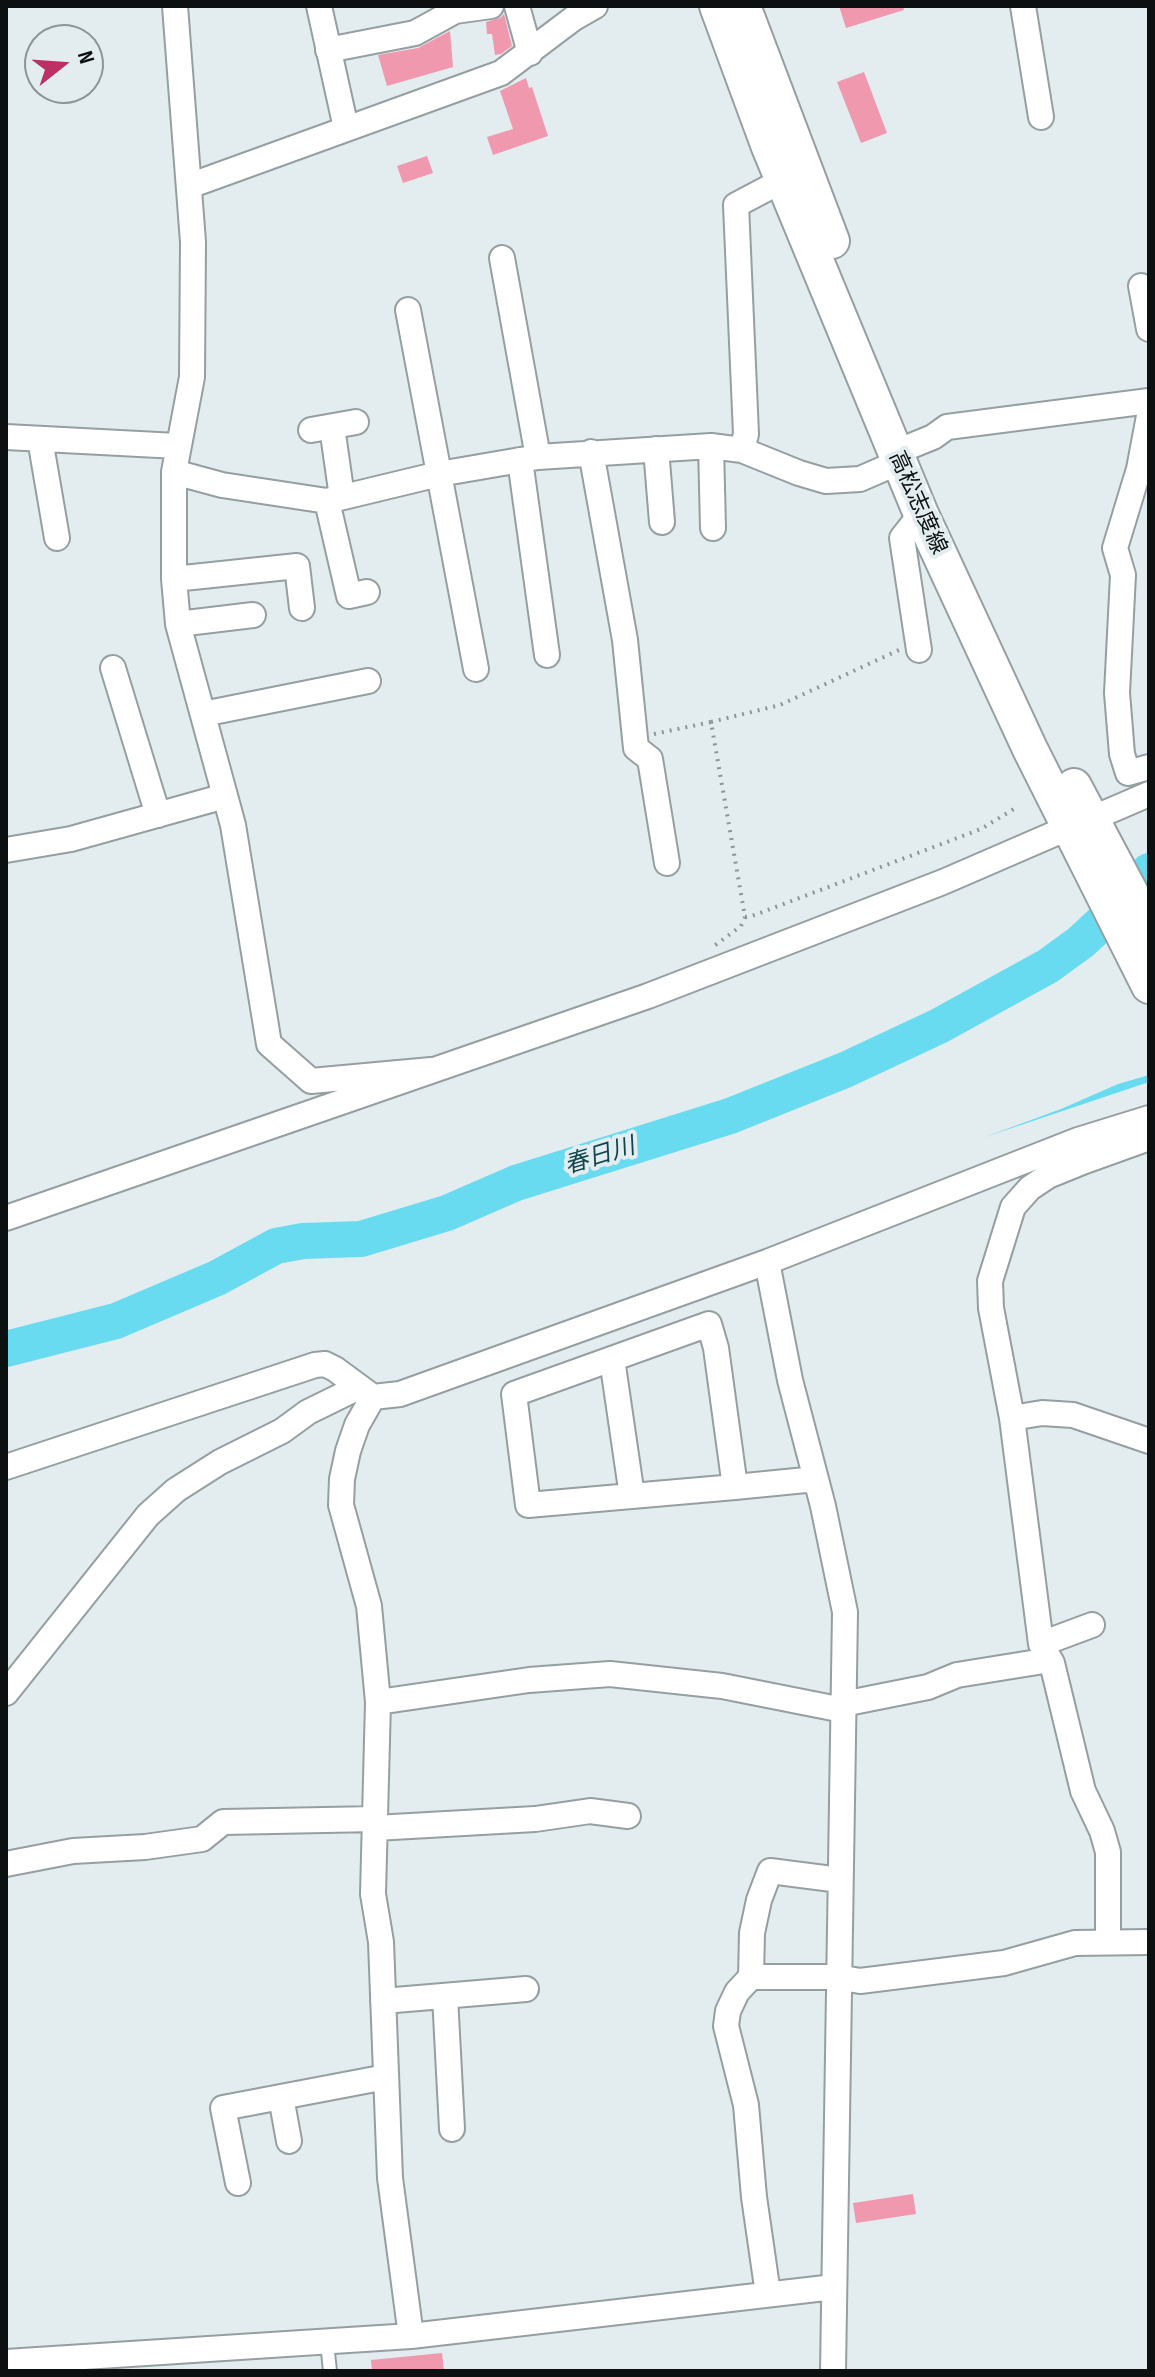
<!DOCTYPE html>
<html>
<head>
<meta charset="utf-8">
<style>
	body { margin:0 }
	#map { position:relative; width:1155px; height:2377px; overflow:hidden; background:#e3edef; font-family:"Sofia Sans Condensed",sans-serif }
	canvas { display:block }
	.frame { position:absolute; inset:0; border:8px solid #0d1011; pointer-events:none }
	.north { position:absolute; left:24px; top:24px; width:80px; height:80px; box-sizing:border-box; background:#e3edef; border:2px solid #8d9596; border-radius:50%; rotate:73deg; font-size:22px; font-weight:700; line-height:32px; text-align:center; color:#0d1011 }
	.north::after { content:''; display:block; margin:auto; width:28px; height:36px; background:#bc3063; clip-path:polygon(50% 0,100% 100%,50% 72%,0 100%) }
</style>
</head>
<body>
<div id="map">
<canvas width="1155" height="2377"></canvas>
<div class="frame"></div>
<div class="north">N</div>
</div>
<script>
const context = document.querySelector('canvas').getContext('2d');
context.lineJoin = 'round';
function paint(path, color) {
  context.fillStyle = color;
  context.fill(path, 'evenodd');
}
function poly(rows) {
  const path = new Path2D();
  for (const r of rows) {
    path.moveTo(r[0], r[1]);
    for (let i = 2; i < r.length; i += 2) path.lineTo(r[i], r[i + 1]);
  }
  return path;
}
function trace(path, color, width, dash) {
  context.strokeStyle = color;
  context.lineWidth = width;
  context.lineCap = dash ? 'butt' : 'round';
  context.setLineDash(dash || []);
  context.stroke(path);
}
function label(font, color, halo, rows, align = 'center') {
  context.font = font + ' "Sofia Sans Condensed","Noto Sans JP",sans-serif';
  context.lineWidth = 8;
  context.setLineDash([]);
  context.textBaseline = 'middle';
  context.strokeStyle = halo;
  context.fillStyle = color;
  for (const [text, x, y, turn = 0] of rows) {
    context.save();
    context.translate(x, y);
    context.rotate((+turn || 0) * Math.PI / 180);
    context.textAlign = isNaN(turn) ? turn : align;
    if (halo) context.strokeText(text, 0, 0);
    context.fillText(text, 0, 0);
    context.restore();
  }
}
const water = poly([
	[1149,1075,1149,1082,982,1138,1061,1109,1118,1084]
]);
const river = poly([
	[6,1349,116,1321,217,1278,276,1246,303,1241,361,1239,447,1213,516,1183,730,1116,845,1070,939,1026,1048,966,1081,942,1140,887,1149,871]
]);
const building = poly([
	[839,6,903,6,904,10,846,28],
	[504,14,512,46,501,54,495,55,492,34,487,34,486,22,500,18],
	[450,31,453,67,387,86,378,55,418,48],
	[864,72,887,133,861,143,837,82],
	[526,78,529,88,532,87,548,136,493,155,487,137,513,129,500,91],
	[427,156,433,173,403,183,397,166],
	[913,2194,916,2214,856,2223,853,2203],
	[442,2353,444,2371,372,2371,371,2360]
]);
const path = poly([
	[711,722,780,705,899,650],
	[654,734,711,722,745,917,741,926,714,946],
	[745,917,752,916,981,829,1014,809]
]);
const service = poly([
	[327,2343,330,2371]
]);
const minor = poly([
	[175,6,193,242,192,377,174,472,174,579,178,624,233,825,269,1044,311,1081,431,1070],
	[319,6,346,128],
	[517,6,530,53],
	[1023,6,1041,117],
	[328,50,415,33,455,11,491,6],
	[189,186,501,73,574,18,595,6],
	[502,258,538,457],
	[1141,286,1149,329],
	[408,310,476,669],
	[1149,416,1139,469,1115,548,1123,575,1117,693,1122,754,1128,773,1149,767],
	[332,427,342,497],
	[311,430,356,422],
	[6,437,177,446],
	[40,439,57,538],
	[711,446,713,528],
	[656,449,662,522],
	[742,450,746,434,736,205,770,187],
	[591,452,625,640,636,748,650,759,667,863],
	[520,460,547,655],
	[174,472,222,485,327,501,439,474,538,457,711,446,742,450,799,473,826,481,860,479,899,462,906,448,933,437,947,427,1149,401],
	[327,501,349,596,367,592],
	[174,579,297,566,302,608],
	[178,624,253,615],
	[919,650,902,538,921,514],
	[113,668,158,815],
	[203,714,368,681],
	[1091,819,1149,794],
	[6,850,71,839,225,796],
	[1078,1140,1085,1161,1048,1176,1030,1188,1013,1207,990,1281,991,1308,1012,1418,1041,1644,1052,1663,1083,1791,1102,1831,1108,1852,1108,1942],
	[1085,1161,1149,1138],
	[6,1218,648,996,943,882,1070,827],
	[767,1262,790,1380,823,1506,845,1612,833,2371],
	[612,1359,632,1496],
	[373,1397,357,1425,348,1451,342,1479,341,1505,369,1606,378,1702,373,1894,381,1942,390,2178,411,2336],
	[1012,1418,1042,1413,1073,1415,1149,1441],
	[6,1467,315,1365,325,1364,335,1369,373,1397,400,1394,767,1262,1078,1140,1149,1118],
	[735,1487,716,1348,709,1324,514,1394,528,1505,735,1487,816,1479],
	[1041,1644,1092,1625],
	[6,1693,148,1515,176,1490,220,1462,282,1431,308,1412,359,1387],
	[378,1702,529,1680,610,1674,722,1686,843,1710],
	[843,1704,928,1687,957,1675,1050,1660],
	[375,1828,535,1819,590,1811,628,1816],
	[6,1864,73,1851,145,1847,202,1839,223,1822,375,1819],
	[751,1977,838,1977,860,1981,1004,1963,1075,1943,1149,1942],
	[445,1996,452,2129],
	[383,2001,526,1989],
	[281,2097,289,2141],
	[238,2183,223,2108,386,2077],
	[768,2294,754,2197,746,2105,726,2026,728,2011,737,1992,751,1977,752,1933,759,1900,770,1871,840,1880],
	[6,2362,411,2336,834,2287]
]);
const secondary = poly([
	[717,6,769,147,921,514,1030,749,1149,986],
	[743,6,832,241],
	[1074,786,1149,927]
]);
const streetNames = [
	["高松志度線",917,503,66]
];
const waterNames = [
	["春日川",600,1157,-17]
];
paint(water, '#69dbf0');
trace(river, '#69dbf0', 36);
paint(building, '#ef98ae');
trace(service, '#959fa1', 16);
trace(minor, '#959fa1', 28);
trace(secondary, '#959fa1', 38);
trace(path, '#8e9596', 4, [2, 6]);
trace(service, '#fff', 12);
trace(minor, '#fff', 24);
trace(secondary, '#fff', 34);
label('22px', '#0d1011', '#e3edef', streetNames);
label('italic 24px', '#11454e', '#e3edef', waterNames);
</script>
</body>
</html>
